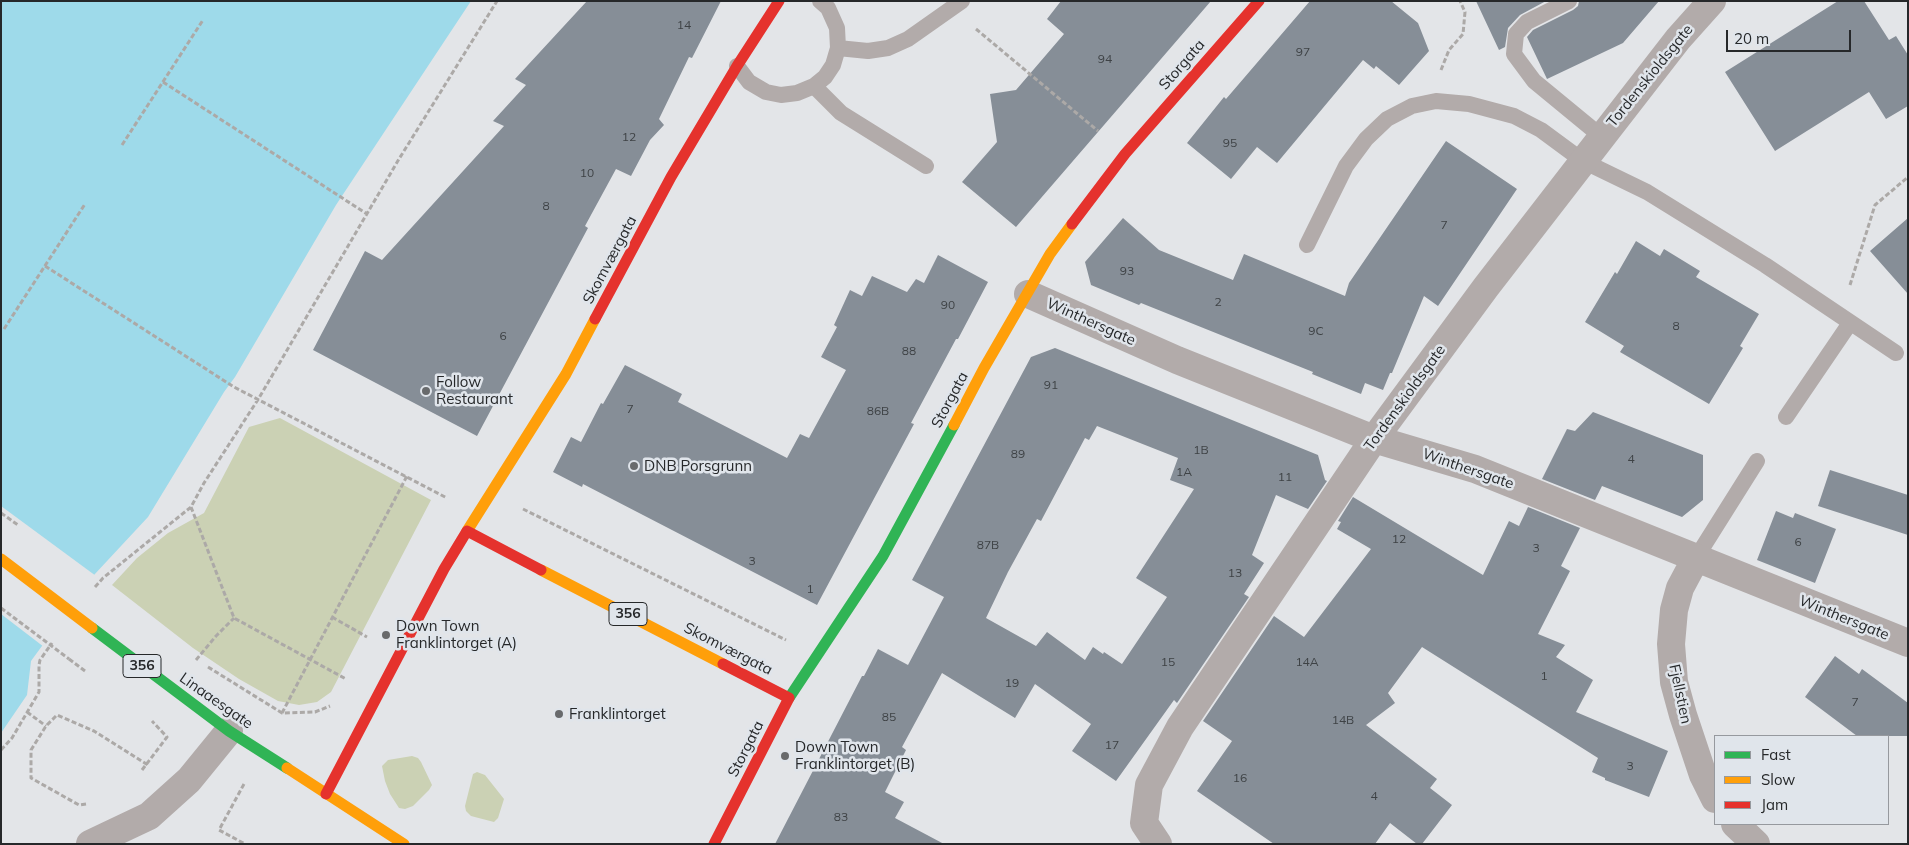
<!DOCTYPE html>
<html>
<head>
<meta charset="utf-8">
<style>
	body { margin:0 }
	#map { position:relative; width:1909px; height:845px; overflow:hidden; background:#e3e5e8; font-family:Mulish,sans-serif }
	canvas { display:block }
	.frame { position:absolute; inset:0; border:2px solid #26282a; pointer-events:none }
	.legend { position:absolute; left:1714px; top:735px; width:175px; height:90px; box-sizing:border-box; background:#e0e5eb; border:1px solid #96999e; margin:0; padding:6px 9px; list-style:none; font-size:15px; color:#26282a }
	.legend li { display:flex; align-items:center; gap:10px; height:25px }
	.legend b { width:25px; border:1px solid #96999e }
	.scale { position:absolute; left:1726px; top:30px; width:125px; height:22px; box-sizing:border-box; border:2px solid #26282a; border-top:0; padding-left:6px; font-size:15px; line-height:18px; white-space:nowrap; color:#26282a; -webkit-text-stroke:4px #e0e5eb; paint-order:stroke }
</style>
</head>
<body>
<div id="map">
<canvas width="1909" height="845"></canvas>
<div class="frame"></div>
<ul class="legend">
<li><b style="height:6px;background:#30b455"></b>Fast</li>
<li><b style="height:6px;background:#ff9f0a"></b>Slow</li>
<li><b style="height:6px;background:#e5322d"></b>Jam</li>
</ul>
<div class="scale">20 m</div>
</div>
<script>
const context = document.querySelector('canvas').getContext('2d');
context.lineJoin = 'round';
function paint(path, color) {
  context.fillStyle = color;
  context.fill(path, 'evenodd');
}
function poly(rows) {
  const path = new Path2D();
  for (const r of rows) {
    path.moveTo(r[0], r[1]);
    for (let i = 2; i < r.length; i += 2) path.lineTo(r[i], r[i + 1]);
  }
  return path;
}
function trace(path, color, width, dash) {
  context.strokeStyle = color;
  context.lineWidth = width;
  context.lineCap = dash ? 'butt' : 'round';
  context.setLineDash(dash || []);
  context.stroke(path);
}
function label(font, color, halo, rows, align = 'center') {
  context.font = font + ' Mulish,sans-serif';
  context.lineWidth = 5;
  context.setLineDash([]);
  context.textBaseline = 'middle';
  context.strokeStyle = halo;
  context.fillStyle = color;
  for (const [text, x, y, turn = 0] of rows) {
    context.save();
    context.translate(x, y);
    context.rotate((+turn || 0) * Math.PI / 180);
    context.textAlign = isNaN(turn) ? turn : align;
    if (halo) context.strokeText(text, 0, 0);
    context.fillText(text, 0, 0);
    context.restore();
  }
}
const green = poly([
	[280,418,431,500,331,692,317,702,299,705,278,701,239,679,193,648,112,585,137,558,168,533,204,513,249,427],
	[412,756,418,758,421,762,432,785,429,790,413,806,405,809,399,808,390,794,385,781,382,766,388,760],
	[477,772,485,775,504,799,498,818,494,822,471,816,466,811,465,806,473,774]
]);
const water = poly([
	[1,1,471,1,336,205,235,377,224,392,148,517,94,575,31,661,27,695,1,733]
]);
const pier = poly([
	[1,506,96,576,44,647,1,614]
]);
const building = poly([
	[587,1,721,1,692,58,689,57,659,119,664,125,650,140,631,176,616,169,585,226,588,228,477,436,313,350,365,251,382,260,504,126,493,121,526,85,515,79],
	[1061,1,1211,1,1016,227,962,182,997,142,990,94,1016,90,1064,34,1047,19],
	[1310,1,1391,1,1418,23,1429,51,1399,85,1376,66,1374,69,1363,60,1277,163,1257,147,1231,179,1187,143,1224,97,1226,99],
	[1476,1,1546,1,1520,15,1508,28,1505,47,1499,50],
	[1579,1,1659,1,1623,43,1547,79,1527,37,1533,30,1573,10,1578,6],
	[1838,1,1864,1,1889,40,1896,36,1908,55,1908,106,1886,119,1869,92,1775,151,1725,72],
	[1446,141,1517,189,1438,306,1424,296,1392,373,1390,373,1383,390,1365,383,1361,394,1312,374,1313,372,1141,303,1139,305,1091,285,1085,262,1123,218,1159,250,1233,280,1244,254,1345,296,1349,283],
	[1908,218,1908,294,1870,251],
	[1636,241,1660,256,1664,249,1700,271,1696,277,1759,314,1740,346,1743,348,1709,404,1620,352,1624,346,1585,322,1615,272,1617,274],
	[938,255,988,282,958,339,956,339,911,423,914,424,817,605,583,484,582,487,553,472,571,437,581,442,601,403,603,404,625,365,682,394,678,402,787,458,800,434,809,438,846,370,821,357,837,327,834,325,850,290,862,296,872,276,907,292,916,279,924,283],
	[1055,348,1318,455,1325,480,1327,481,1308,509,1276,495,1252,555,1264,563,1244,594,1249,597,1177,703,1174,700,1116,781,1072,751,1091,724,1035,684,1015,718,942,673,902,747,906,750,885,792,904,802,895,818,944,844,775,844,862,676,864,676,878,649,908,665,944,597,912,580,1031,357],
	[1097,426,1178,458,1170,480,1194,489,1136,578,1167,597,1122,664,1104,652,1103,654,1093,647,1085,660,1047,632,1036,646,986,618,1008,572,1037,519,1041,521,1085,438,1089,440],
	[1593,412,1703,455,1703,500,1682,517,1602,486,1595,500,1542,479,1567,429,1575,431],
	[1830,470,1908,495,1908,535,1818,506],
	[1353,497,1483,575,1509,521,1519,526,1528,507,1580,528,1561,566,1570,571,1538,634,1565,645,1556,657,1593,680,1576,712,1668,751,1649,797,1605,780,1605,778,1592,772,1598,758,1422,647,1388,693,1395,703,1366,725,1437,779,1430,788,1452,805,1422,844,1417,844,1390,823,1375,844,1274,844,1197,791,1232,741,1203,721,1274,616,1304,637,1371,549,1337,529,1341,522,1338,521],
	[1776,511,1793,518,1795,513,1836,529,1815,583,1757,560],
	[1835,656,1859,674,1862,669,1908,703,1908,736,1857,736,1805,697]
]);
const path = poly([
	[976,29,1098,131],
	[1441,70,1449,50,1463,34,1465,12,1460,1],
	[163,82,367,214],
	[122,145,203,20],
	[45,266,234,387,447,498],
	[1850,285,1875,205,1908,177],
	[4,329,85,204],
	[191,507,234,618,346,679],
	[523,509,786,640],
	[95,587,103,578,191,507,204,483,259,398,399,159,497,1],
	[332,617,367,637],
	[69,659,85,671],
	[196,660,216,636,234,618],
	[208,667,282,713,315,712,330,706],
	[27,712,46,726],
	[282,713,407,476],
	[1,750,12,738,39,692,39,665,40,660,52,643],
	[142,770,167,737,152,721],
	[244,784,219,830,245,844],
	[86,804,79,805,31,778,31,750,46,726,57,715,94,731,148,765]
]);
const lane = poly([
	[1569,1,1527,22,1516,34,1514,54,1534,81,1602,137],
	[838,48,868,51,888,48,908,39,962,1],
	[737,66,749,82,766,92,781,95,797,93,814,86,825,77,833,65,838,48,837,28,828,8,820,1],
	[814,86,841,113,926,166],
	[1307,245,1346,166,1366,139,1387,119,1412,106,1436,101,1469,104,1514,116,1541,130,1583,161,1647,192,1765,265,1896,353],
	[1786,417,1850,323],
	[1696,558,1757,461]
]);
const street = poly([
	[1028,294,1177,360,1374,439,1475,469,1908,643],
	[1696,558,1680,588,1674,610,1671,644,1674,682,1683,715,1703,775,1715,799],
	[1735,824,1756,844],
	[90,844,149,816,189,780,229,731],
	[1158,844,1144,823,1149,785,1180,727,1374,439,1486,287,1602,137,1678,39,1712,1]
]);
const fast = poly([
	[92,628,229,731,287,768],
	[789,698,883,556,954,425]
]);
const slow = poly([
	[954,425,984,368,1050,254,1072,224],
	[467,531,566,374,595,319],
	[541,570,723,664],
	[287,768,404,844]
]);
const jam = poly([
	[1072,224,1125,154,1259,1],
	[595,319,671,177,737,66,779,1],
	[326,794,444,569,467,531,541,570],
	[714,844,789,698,723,664]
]);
const pathBridge = poly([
	[1,513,18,525],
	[1,608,69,659]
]);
const slowBridge = poly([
	[1,559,92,628]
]);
const markers = [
	[426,391,5,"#686a6c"],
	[634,466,5,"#686a6c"],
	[386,635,5,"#686a6c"],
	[559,714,5,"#686a6c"],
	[785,756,5,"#686a6c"]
];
const numberNames = [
	["14",684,25],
	["97",1303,52],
	["94",1105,59],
	["12",629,137],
	["95",1230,143],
	["10",587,173],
	["8",546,206],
	["7",1444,225],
	["93",1127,271],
	["2",1218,302],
	["90",948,305],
	["8",1676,326],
	["9C",1316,331],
	["6",503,336],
	["88",909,351],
	["91",1051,385],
	["7",630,409],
	["86B",878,411],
	["1B",1201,450],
	["89",1018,454],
	["4",1631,459],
	["1A",1184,472],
	["11",1285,477],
	["12",1399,539],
	["6",1798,542],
	["87B",988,545],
	["3",1536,548],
	["3",752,561],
	["13",1235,573],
	["1",810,589],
	["15",1168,662],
	["14A",1307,662],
	["1",1544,676],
	["19",1012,683],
	["7",1855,702],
	["85",889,717],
	["14B",1343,720],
	["17",1112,745],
	["3",1630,766],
	["16",1240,778],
	["4",1374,796],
	["83",841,817]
];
const shields = [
	[628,614,38],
	[142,666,38]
];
const shieldNames = [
	["356",628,614],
	["356",142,666]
];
const streetNames = [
	["Storgata",1182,65,-49],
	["Tordenskioldsgate",1650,76,-51],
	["Skomværgata",610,260,-62],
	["Winthersgate",1091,322,24],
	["Tordenskioldsgate",1405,398,-54],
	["Storgata",950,400,-62],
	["Winthersgate",1468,469,19],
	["Winthersgate",1844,618,22],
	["Skomværgata",728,649,27],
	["Fjellstien",1680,694,78],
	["Linaaesgate",216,701,35],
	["Storgata",746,749,-63]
];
const poiNames = [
	["Follow",436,382],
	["Restaurant",436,399],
	["DNB Porsgrunn",644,466],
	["Down Town",396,626],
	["Franklintorget (A)",396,643],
	["Franklintorget",569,714],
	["Down Town",795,747],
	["Franklintorget (B)",795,764]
];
paint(green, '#cbd1b4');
paint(water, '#9edaea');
paint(pier, '#e3e5e8');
paint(building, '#868e97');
trace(path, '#aca9a7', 3, [5, 2.5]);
trace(lane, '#b2abaa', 16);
trace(street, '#b2abaa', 28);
trace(fast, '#30b455', 11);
trace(slow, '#ff9f0a', 11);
trace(jam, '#e5322d', 11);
trace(pathBridge, '#aca9a7', 3, [5, 2.5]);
trace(slowBridge, '#ff9f0a', 11);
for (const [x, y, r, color] of markers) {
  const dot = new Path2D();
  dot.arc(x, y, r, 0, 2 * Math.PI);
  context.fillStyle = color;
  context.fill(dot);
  trace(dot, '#e0e5eb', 2);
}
label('12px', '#3e4245', null, numberNames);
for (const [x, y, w] of shields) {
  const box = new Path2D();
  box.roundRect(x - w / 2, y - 11.5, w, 23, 4);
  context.fillStyle = '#e0e5eb';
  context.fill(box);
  trace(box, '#26282a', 1);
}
label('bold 14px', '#26282a', null, shieldNames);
label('15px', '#26282a', '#e0e5eb', streetNames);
label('15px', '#26282a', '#e0e5eb', poiNames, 'left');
</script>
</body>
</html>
